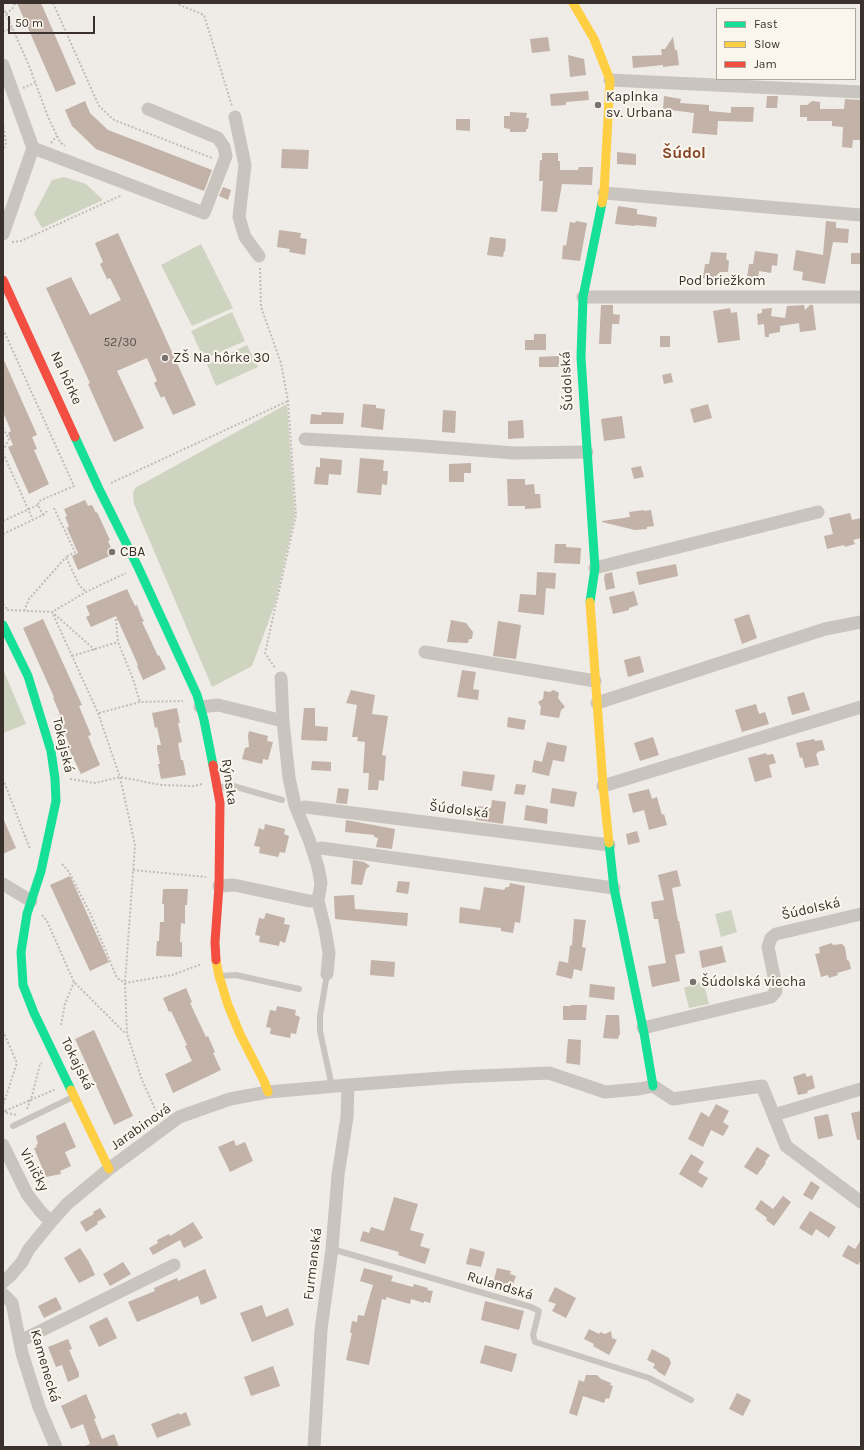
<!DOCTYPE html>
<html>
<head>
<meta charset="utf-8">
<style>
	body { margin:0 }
	#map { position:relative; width:864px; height:1450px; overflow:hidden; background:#efebe6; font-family:Karla,sans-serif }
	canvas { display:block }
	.frame { position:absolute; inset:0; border:4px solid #3a312c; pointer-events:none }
	.legend { position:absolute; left:716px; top:8px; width:140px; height:72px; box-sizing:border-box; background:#faf6ee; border:1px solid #ada7a0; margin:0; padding:5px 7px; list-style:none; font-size:12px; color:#3a312c }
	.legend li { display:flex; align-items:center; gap:8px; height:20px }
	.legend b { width:20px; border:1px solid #ada7a0 }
	.scale { position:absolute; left:8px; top:16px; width:87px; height:18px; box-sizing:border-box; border:2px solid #3a312c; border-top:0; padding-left:5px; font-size:12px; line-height:14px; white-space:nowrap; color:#3a312c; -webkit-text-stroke:3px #faf6ee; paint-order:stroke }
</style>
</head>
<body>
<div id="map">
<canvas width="864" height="1450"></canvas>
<div class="frame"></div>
<ul class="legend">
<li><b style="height:5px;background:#16e098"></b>Fast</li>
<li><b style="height:5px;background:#ffcf43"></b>Slow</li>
<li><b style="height:5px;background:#f24e42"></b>Jam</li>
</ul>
<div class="scale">50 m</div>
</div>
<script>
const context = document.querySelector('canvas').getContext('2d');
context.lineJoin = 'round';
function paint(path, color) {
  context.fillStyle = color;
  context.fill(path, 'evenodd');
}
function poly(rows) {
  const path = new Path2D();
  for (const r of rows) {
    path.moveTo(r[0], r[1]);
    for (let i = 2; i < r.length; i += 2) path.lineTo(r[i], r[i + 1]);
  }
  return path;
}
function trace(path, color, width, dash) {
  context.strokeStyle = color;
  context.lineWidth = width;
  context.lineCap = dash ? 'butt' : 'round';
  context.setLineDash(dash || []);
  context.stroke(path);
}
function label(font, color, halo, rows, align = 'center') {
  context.font = font + ' Karla,sans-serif';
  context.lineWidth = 4;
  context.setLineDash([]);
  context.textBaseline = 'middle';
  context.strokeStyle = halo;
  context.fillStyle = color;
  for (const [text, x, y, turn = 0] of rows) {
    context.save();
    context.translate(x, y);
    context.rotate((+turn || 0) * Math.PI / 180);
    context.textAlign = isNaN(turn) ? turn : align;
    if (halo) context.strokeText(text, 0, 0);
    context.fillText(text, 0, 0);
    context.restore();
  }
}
const green = poly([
	[64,177,86,184,103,200,42,228,34,214,52,180],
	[201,244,233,308,192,326,161,265],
	[232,312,245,341,204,359,191,331],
	[247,345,258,367,216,386,207,364],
	[287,404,295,515,275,604,252,666,212,687,134,504,133,493,135,488],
	[3,669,26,724,3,733],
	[731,910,737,932,721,937,715,914],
	[703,981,709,1004,689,1008,684,988]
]);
const building = poly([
	[17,3,41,3,76,84,56,92],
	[548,37,550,51,532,53,530,39],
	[673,37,675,50,677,50,679,65,663,67,663,65,633,68,632,56,662,55,661,49,665,49],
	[568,55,584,59,586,75,570,77],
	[588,91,589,100,566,102,566,105,551,106,550,94],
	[664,96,681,99,680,103,709,105,709,111,731,113,731,107,754,107,753,122,718,121,717,135,692,133,694,113,663,109],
	[767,96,778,96,777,108,766,108],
	[845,99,861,100,861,140,853,140,852,148,842,147,843,127,832,126,832,121,807,121,807,117,800,117,800,105,807,105,812,101,820,102,820,109,844,109],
	[85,101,90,113,108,130,212,170,204,191,96,149,72,126,65,110],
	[510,112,527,113,526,118,529,118,528,129,526,129,526,132,510,132,510,129,504,128,504,116,510,116],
	[456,119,470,119,470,131,456,130],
	[282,149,309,150,308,169,281,168],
	[617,152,636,154,636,165,617,164],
	[542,153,558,153,558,161,560,161,560,170,578,170,579,167,593,167,592,185,562,184,557,212,541,211,543,181,539,181,540,160,542,160],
	[223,187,231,190,228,200,219,196],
	[618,206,637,209,637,214,657,217,656,227,635,225,635,226,615,224],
	[576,221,587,223,580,261,562,259,563,245,566,246,570,222,575,223],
	[826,221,836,222,836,228,849,229,848,243,833,242,825,284,802,280,803,272,793,270,796,250,823,255],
	[279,230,301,233,300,238,307,239,305,255,289,252,290,249,277,247],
	[118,233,196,405,173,415,164,396,161,398,154,383,157,381,147,358,117,371,144,428,114,442,88,384,90,383,46,288,71,277,90,315,121,300,110,278,107,279,100,264,103,262,95,243],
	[490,237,506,239,505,252,504,251,503,257,487,255],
	[755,251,778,254,777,266,772,265,771,273,759,271,758,279,747,278,749,264,753,264],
	[711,252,727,253,726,259,729,261,728,272,720,272,713,279,703,278,705,264,709,264],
	[851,253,861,253,861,264,851,264],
	[601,305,613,305,613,314,620,315,619,324,612,324,611,344,599,344],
	[804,305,805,310,810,305,813,305,816,330,800,332,799,323,780,326,780,332,769,334,769,337,765,337,764,324,758,325,757,314,762,313,762,309,772,308,771,316,785,318,787,306],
	[730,308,731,313,737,312,740,340,718,343,713,311],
	[534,334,546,334,546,350,525,350,525,340,534,340],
	[660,336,670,336,670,347,660,347],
	[559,356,559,367,539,367,539,357],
	[3,358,37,435,32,437,37,449,34,450,49,484,29,494,8,447,13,445,8,433,11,431,3,412],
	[671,373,673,382,664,384,662,375],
	[363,404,376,405,376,408,385,409,383,430,361,427],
	[708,404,712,418,694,423,690,409],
	[443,410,456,411,455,433,442,432],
	[322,412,344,413,343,424,310,424,311,414,321,415],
	[622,416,625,438,604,441,601,419],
	[523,420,524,438,508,439,508,421],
	[320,458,342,460,341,475,329,474,328,485,314,484,316,467,320,467],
	[360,458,384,460,383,471,388,471,387,485,382,484,381,495,357,493],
	[471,463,471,473,464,473,464,482,449,482,449,464],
	[641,466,644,477,634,479,631,468],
	[507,479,525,479,525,485,534,484,535,494,540,494,541,508,525,509,525,506,508,506],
	[85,500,88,506,92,505,96,513,97,512,110,540,108,541,114,554,78,570,72,556,78,553,67,528,69,526,65,517,67,516,64,509],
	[644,510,644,511,651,510,654,526,647,527,647,529,635,530,602,522,602,521,630,517,629,512],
	[850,513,852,520,861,518,861,538,853,540,855,544,845,547,844,545,827,549,824,536,833,534,829,518],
	[555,544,566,544,566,547,581,548,580,564,554,563],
	[676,564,678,576,639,585,636,572],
	[537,572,556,573,555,589,546,588,544,615,518,612,520,594,536,595],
	[612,572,615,588,606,590,604,578,605,574],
	[127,589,135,606,137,605,141,616,144,621,142,622,158,656,159,655,166,669,143,680,137,666,138,665,116,616,91,627,86,617,90,615,86,606],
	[634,591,638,605,629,608,629,610,613,614,609,597],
	[749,614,757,638,742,644,734,619],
	[43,619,82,705,79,706,91,735,88,736,100,765,81,774,67,745,69,744,58,715,60,714,53,698,54,697,23,628],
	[451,620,466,623,473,632,472,639,469,639,468,643,447,642],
	[498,621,521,625,516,659,493,656],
	[640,656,644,672,628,677,624,660],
	[462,670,476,672,473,689,479,690,478,700,457,697],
	[351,690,375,695,372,714,388,716,382,755,386,756,384,781,379,780,378,790,368,790,369,773,363,773,365,742,357,741,358,737,352,737,357,705,346,703],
	[553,690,556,691,559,693,558,698,565,707,561,710,559,718,540,715,541,707,538,702,543,699,544,691,550,692],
	[804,692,810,710,792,715,787,697],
	[756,704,759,714,765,712,769,724,742,732,735,710],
	[177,708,180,723,178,723,182,742,178,743,181,760,183,760,186,775,161,779,158,764,160,764,157,749,157,745,161,745,157,727,155,728,152,713],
	[304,708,315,708,315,726,328,727,327,741,301,740],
	[508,717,526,720,524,730,507,727],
	[249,731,268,736,267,741,273,742,268,760,263,759,262,764,242,759,245,748,249,747,248,736],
	[653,737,659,755,640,761,634,743],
	[814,739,815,741,822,740,825,750,817,752,818,753,816,754,819,765,805,768,802,757,800,758,796,743],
	[547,742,567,746,564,762,553,760,549,776,532,772,534,760,542,762],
	[766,753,767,755,773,754,776,763,769,765,772,777,755,782,748,758],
	[312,761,331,762,331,771,311,770],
	[463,771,495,775,492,791,461,786],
	[516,784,526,785,524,795,514,794],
	[338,788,349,789,347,804,336,803],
	[552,788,577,792,574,807,550,803],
	[649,789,652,799,657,797,662,815,664,814,667,825,649,830,644,810,633,813,628,794],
	[492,800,506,802,503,824,476,820,478,806,491,808],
	[526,805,548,809,547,824,524,820],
	[3,818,16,848,3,854],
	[346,820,395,829,392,849,376,847,378,838,374,837,374,835,345,832],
	[265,824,285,829,284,834,289,836,285,853,280,852,278,857,259,853,260,847,254,846,259,828,264,830],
	[637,831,640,842,628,845,626,834],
	[353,860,364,862,370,866,366,869,362,885,351,884],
	[677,870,681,886,672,888,678,921,679,921,685,953,675,955,680,981,652,987,648,966,666,963,658,919,654,919,651,902,664,900,658,875],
	[70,876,109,962,90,971,50,885],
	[398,881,410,882,408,894,396,892],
	[510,883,525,886,520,923,515,922,513,933,501,931,501,928,459,923,460,907,480,910,484,887,504,890,506,887,509,887],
	[163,889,188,889,187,905,185,905,185,924,181,923,180,942,182,942,182,957,156,956,157,941,159,941,160,922,164,922,164,904,162,904],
	[354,895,355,909,408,913,407,926,335,919,334,896],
	[266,913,285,918,284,924,290,925,285,943,280,941,279,946,259,942,260,936,255,935,259,918,264,919],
	[574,919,586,920,582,947,586,948,582,971,574,969,572,979,556,975,559,961,568,963,570,946,572,945],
	[832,943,833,945,842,944,845,947,847,960,849,961,851,969,837,973,838,975,829,978,828,975,821,977,815,954,820,953,819,947],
	[722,946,726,962,702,968,699,951],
	[371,960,395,962,394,977,370,975],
	[590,984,615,987,614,1000,589,997],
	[186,988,192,1002,190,1003,206,1037,208,1036,215,1052,213,1053,221,1070,173,1093,165,1074,192,1061,185,1046,187,1045,171,1011,169,1012,163,998],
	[571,1005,587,1005,586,1020,563,1020,563,1006,571,1006],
	[277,1006,296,1010,295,1015,300,1017,296,1034,291,1033,290,1038,270,1034,271,1028,266,1027,270,1010,276,1011],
	[606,1015,619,1015,620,1035,619,1035,618,1039,603,1038],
	[94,1030,133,1116,114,1125,75,1039],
	[568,1039,581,1040,580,1065,566,1063],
	[805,1073,807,1077,812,1075,815,1088,807,1091,808,1093,798,1095,793,1077],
	[716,1104,729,1111,723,1122,729,1126,723,1136,711,1130,703,1147,688,1139,701,1112,709,1117],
	[861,1111,861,1140,857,1140,851,1113],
	[828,1114,833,1136,818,1139,814,1117],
	[65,1122,76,1147,65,1152,71,1166,60,1171,61,1174,46,1177,34,1148,37,1147,36,1145,38,1144,36,1136],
	[234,1140,236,1146,245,1142,253,1161,230,1172,218,1147],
	[757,1147,770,1155,765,1162,766,1163,757,1175,744,1167],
	[691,1154,704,1162,698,1172,708,1178,702,1188,679,1174],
	[811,1181,820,1187,812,1200,803,1195],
	[783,1196,791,1202,774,1226,766,1220,767,1218,755,1209,761,1200,773,1209],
	[394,1197,418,1204,410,1230,424,1234,420,1246,430,1249,425,1264,398,1255,399,1252,360,1241,363,1231,369,1233,371,1227,384,1231],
	[100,1208,106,1217,97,1222,98,1224,86,1232,80,1222,94,1214,93,1212],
	[810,1211,836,1227,829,1238,816,1229,812,1236,799,1228],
	[193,1222,203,1238,184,1248,180,1240,153,1255,149,1248,158,1243,157,1240,169,1234,170,1236],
	[861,1240,861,1260,858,1265,842,1256,848,1245,855,1249],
	[80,1248,89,1262,95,1275,79,1283,64,1258],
	[470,1248,485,1252,481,1267,466,1264],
	[123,1262,131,1274,110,1286,103,1274],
	[364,1268,393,1276,391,1281,413,1287,414,1284,428,1288,427,1290,433,1291,430,1303,424,1301,424,1303,411,1299,410,1304,386,1297,386,1300,382,1299,369,1365,346,1360,352,1333,350,1333,352,1321,357,1322,358,1315,364,1316,373,1285,360,1281],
	[497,1268,511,1271,510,1274,516,1276,512,1287,507,1285,506,1287,493,1284],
	[205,1269,217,1298,201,1305,198,1296,137,1322,128,1302,155,1291,154,1288,177,1278,178,1281],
	[555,1287,576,1298,566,1318,552,1311,556,1304,548,1301],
	[56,1297,62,1309,44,1318,38,1306],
	[485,1301,524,1311,519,1330,481,1320],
	[262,1305,266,1317,288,1308,294,1325,252,1342,240,1313],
	[107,1317,117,1338,99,1347,89,1326],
	[589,1329,599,1334,600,1332,605,1334,611,1331,612,1338,617,1340,609,1355,593,1346,594,1344,584,1339],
	[68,1339,72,1349,69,1350,79,1373,79,1377,68,1382,62,1365,56,1367,48,1347],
	[485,1345,517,1354,512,1372,480,1363],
	[652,1349,669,1358,671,1363,665,1376,657,1371,657,1370,653,1368,655,1364,647,1360],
	[273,1366,280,1386,251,1396,244,1377],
	[586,1375,597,1375,601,1379,611,1383,610,1385,613,1386,609,1399,606,1398,604,1403,583,1396,577,1416,569,1413,579,1380,584,1382],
	[737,1393,751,1400,743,1416,729,1409],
	[86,1394,96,1418,94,1419,102,1439,114,1434,119,1447,83,1447,90,1444,83,1424,71,1429,61,1406],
	[186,1412,191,1425,157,1438,151,1424,179,1413,180,1415]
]);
const path = poly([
	[53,3,99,106,114,120,212,158],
	[175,3,204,15,232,106],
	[3,7,30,68,48,117,60,142,65,146],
	[6,14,13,8,15,3],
	[3,32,12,28],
	[23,88,35,83],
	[3,123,6,143,3,151],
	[51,143,57,136],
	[12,242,21,241,120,196,121,194],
	[260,268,261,307,281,363,288,401,296,515,265,653,275,668],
	[3,329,74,486,39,501,38,505,43,515],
	[3,428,9,439,3,451],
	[3,453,33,520],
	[111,483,288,401],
	[54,508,75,552,66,557,79,585,86,592],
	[3,521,38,505],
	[3,534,43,515,47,511],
	[3,604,8,610],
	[7,610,52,612,98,713,120,777,135,845,125,983,127,1034,142,1080,159,1118],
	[24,611,29,599,66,557],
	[116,619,118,642,133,679,140,702],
	[95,650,52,612,86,592,126,573],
	[72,656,118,642],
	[99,713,140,702,183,701],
	[3,779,30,849],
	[70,779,95,783,120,777,161,785,194,786,202,784],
	[62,864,69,872,90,913,117,978,125,983,172,975,202,964],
	[133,870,206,877],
	[42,915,47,921,74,982,126,1034],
	[61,1025,65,1004,74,982],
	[3,1031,17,1063,3,1105],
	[27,1109,32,1096,40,1064,42,1063],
	[5,1111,56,1089],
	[3,1112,5,1111,7,1113,17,1115]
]);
const lane = poly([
	[219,787,233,786,282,800],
	[327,974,320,1016,320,1031,332,1087],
	[221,976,236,975,299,989],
	[13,1126,73,1097],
	[332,1249,531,1307,539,1311,533,1335,535,1342,649,1378,691,1400]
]);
const street = poly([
	[3,65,33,148,3,234],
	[610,80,861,92],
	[235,117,245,165,239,217,245,237,259,256],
	[33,148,204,213,226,156,224,147,218,138,148,109],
	[604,193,861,215],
	[583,297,861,297],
	[305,439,411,445,514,453,587,452],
	[595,568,818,512],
	[425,652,595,681],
	[281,678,283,721,289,778,295,805,310,842,318,867,321,883,318,901,325,929,329,953,327,974],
	[597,703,825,629,861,622],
	[200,707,218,705,283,721],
	[603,786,861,707],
	[305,807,609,845],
	[321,848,614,888],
	[3,884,31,901],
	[219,886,234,885,309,901,318,901],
	[643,1028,771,997,776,991,775,981,768,947,771,938,776,934,861,914],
	[774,1115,861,1089],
	[3,1145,27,1194,41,1212,51,1222,29,1249,22,1262,11,1275,3,1282],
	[51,1222,67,1204,109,1169,179,1117,230,1099,268,1092,348,1085,455,1077,549,1073,605,1092,639,1089,653,1086,673,1099,762,1086,786,1146,861,1202],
	[3,1294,12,1303,22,1353,39,1407,56,1447],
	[20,1341,174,1265],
	[314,1447,321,1330,332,1249,338,1175,347,1117,348,1085]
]);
const fast = poly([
	[75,437,99,489,138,567,197,695,204,720,213,765],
	[590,602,595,568,581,358,583,297,602,203],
	[3,625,28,676,51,751,55,779,56,801,41,871,27,914,21,952,23,985,34,1013,71,1090],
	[609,843,614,888,644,1033,653,1086]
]);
const slow = poly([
	[573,3,594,39,610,80,604,193,602,203],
	[590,602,603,786,609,843],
	[216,960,219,976,228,1005,240,1034,264,1081,268,1092],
	[71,1090,109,1169]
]);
const jam = poly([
	[3,280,75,437],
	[213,765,220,803,219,886,215,942,216,960]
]);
const markers = [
	[598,105,4,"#79726d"],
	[165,358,4,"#79726d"],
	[112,552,4,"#79726d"],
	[693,982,4,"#79726d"]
];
const numberNames = [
	["52/30",120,343]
];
const poiNames = [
	["Kaplnka",606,97],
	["sv. Urbana",606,113],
	["ZŠ Na hôrke 30",173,358],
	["CBA",120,552],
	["Šúdolská viecha",701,982]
];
const streetNames = [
	["Pod briežkom",722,281],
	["Na hôrke",66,378,65],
	["Šúdolská",567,381,-93],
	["Tokajská",63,745,77],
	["Rýnska",229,782,82],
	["Šúdolská",459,810,7],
	["Šúdolská",811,909,-13],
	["Tokajská",77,1064,64],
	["Jarabinová",141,1127,-35],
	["Viničky",34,1170,62],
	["Furmanská",313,1264,-83],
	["Rulandská",500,1286,17],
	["Kamenecká",45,1366,74]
];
const quarterNames = [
	["Šúdol",684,153]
];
paint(green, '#cfd4c1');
paint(building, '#c2b2a8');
trace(path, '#c1bcb7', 2, [2, 2]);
trace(lane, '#c9c4be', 6);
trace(street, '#c9c4be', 13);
trace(fast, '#16e098', 9);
trace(slow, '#ffcf43', 9);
trace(jam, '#f24e42', 9);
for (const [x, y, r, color] of markers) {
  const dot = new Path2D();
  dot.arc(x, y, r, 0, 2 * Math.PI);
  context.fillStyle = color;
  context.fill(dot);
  trace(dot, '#faf6ee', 1.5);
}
label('12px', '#5c514b', null, numberNames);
label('14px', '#3a312c', '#faf6ee', poiNames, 'left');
label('14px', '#3a312c', '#faf6ee', streetNames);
label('bold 16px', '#864728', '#faf6ee', quarterNames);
</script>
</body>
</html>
